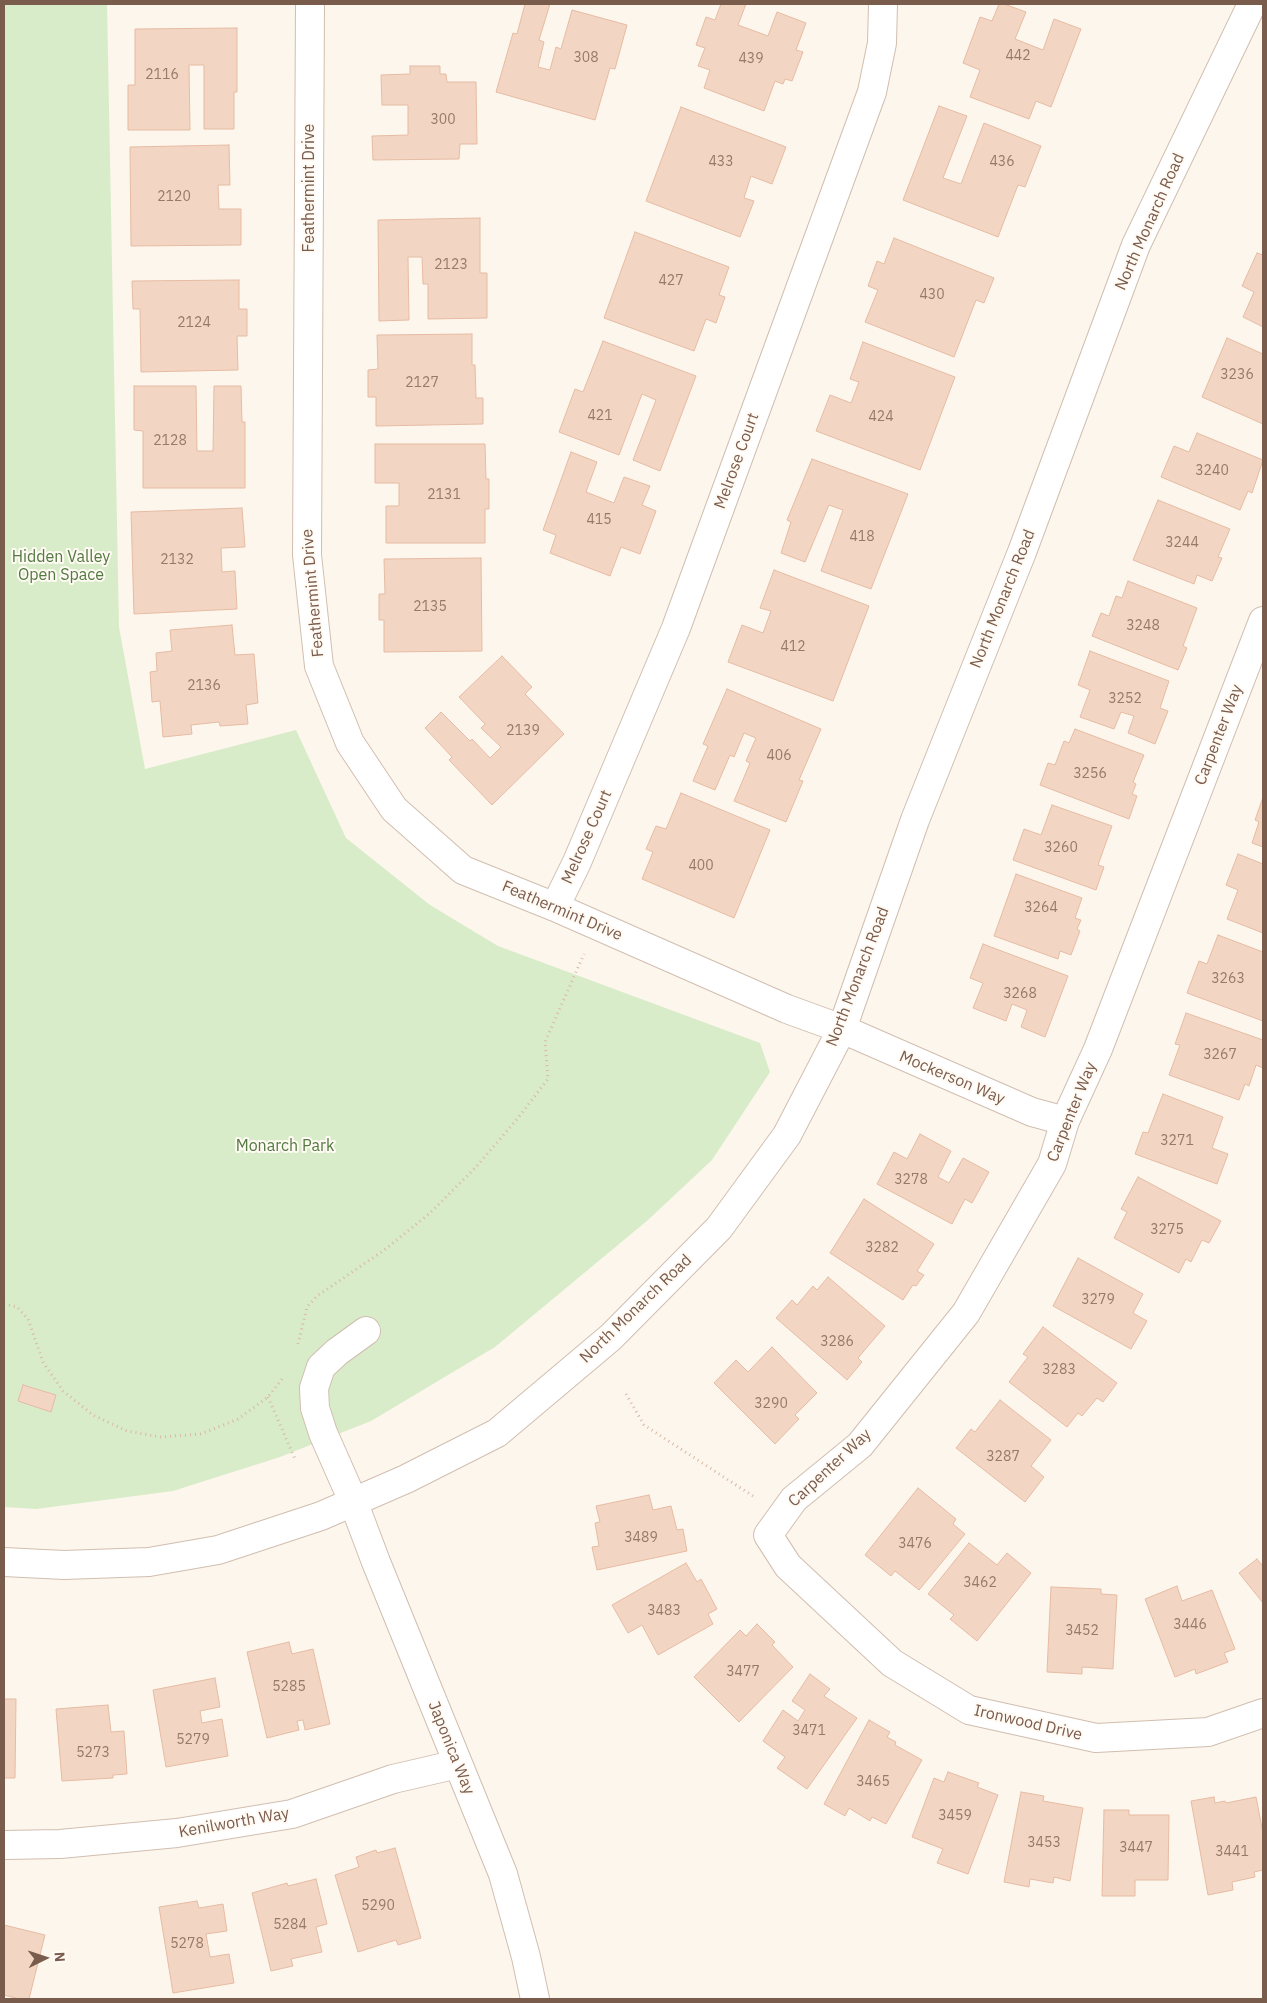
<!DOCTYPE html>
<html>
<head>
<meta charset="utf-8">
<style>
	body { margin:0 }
	#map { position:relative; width:1267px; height:2003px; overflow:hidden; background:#fdf6ec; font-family:"IBM Plex Sans",sans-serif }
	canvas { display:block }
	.frame { position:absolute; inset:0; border:5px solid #7a5c4d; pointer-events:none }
	.north { position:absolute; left:20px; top:1933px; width:50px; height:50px; -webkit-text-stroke:4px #fffaf3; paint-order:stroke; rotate:86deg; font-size:14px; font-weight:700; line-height:20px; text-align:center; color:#7a5c4d }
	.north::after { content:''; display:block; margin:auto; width:18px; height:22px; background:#7a5c4d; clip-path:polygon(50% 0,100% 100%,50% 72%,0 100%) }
</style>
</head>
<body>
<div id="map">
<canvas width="1267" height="2003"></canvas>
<div class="frame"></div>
<div class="north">N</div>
</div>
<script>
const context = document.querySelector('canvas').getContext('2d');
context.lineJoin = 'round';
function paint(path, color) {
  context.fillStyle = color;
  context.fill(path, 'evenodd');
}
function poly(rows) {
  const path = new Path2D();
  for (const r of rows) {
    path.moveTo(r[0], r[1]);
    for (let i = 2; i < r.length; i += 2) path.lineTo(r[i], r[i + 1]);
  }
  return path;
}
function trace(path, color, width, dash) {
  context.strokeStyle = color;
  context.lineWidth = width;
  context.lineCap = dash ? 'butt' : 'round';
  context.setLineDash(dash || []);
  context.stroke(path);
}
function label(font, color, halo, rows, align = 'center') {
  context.font = font + ' "IBM Plex Sans",sans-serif';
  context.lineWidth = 4;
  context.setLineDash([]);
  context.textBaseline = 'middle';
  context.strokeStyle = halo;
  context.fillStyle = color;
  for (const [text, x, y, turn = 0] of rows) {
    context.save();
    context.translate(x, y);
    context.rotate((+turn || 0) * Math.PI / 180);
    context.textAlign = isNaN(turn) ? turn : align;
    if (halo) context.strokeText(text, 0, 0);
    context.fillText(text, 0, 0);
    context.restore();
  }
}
const green = poly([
	[4,4,107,4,119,627,145,769,296,730,346,838,430,905,498,946,760,1043,770,1072,712,1160,648,1220,495,1347,371,1421,280,1457,173,1491,36,1509,4,1507]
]);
const building = poly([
	[525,4,550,4,539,40,544,42,538,67,550,70,556,47,561,49,572,10,627,25,615,69,610,68,595,120,496,92,513,33,517,34,525,4],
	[721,4,746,4,738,25,768,36,777,12,806,23,796,50,803,52,792,81,785,79,783,84,775,81,764,111,704,88,710,70,698,66,705,48,696,45,706,17,715,20,721,4],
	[999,4,1004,4,1026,12,1015,39,1043,50,1054,19,1081,29,1051,107,1036,101,1029,119,970,97,980,70,963,63,980,17,992,21,999,4],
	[237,28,237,92,234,92,234,129,204,129,204,65,189,65,190,130,128,130,128,85,135,85,135,29,237,28],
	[410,66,440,66,440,74,446,74,447,82,476,82,477,144,460,144,459,159,373,160,372,136,408,135,408,105,382,105,381,75,410,74,410,66],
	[939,106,967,116,943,178,961,184,984,123,1041,146,1025,187,1018,185,998,237,903,200,939,106],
	[681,107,786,147,772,184,751,176,744,198,754,201,740,237,646,201,681,107],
	[229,145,230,185,218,185,219,209,241,209,241,245,131,246,130,147,229,145],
	[480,218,480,273,487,273,487,318,428,319,428,284,423,284,422,257,408,257,409,320,379,321,378,220,480,218],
	[635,232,729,267,719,295,725,297,716,323,706,319,694,351,604,318,635,232],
	[894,238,994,278,984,303,976,300,954,357,865,322,878,290,868,286,877,261,884,264,894,238],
	[1257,253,1263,255,1263,327,1243,317,1254,292,1242,286,1257,253],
	[239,280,239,309,247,309,247,336,237,336,238,370,141,372,140,309,133,309,132,281,239,280],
	[472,334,472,365,475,365,476,398,483,398,483,424,376,426,376,397,368,397,368,370,378,369,377,335,472,334],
	[1227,338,1263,354,1263,424,1202,397,1227,338],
	[603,341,696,376,660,471,633,460,656,400,642,394,619,455,559,432,575,389,583,392,603,341],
	[863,342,955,377,920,470,816,431,830,395,851,403,859,382,850,379,863,342],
	[134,386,196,386,197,451,213,451,214,386,241,386,242,422,245,422,245,488,143,488,143,431,134,430,134,386],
	[1197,433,1263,460,1252,493,1248,491,1240,510,1161,477,1174,446,1189,452,1197,433],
	[375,444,485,444,486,479,489,479,489,509,485,509,485,543,386,543,386,506,399,506,399,483,375,483,375,444],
	[571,452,597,462,586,492,614,503,624,477,650,486,642,505,656,511,640,554,621,547,610,576,550,553,556,535,543,530,571,452],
	[812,459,908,494,871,589,821,571,843,510,829,505,805,562,781,553,791,522,787,520,812,459],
	[1158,500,1230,529,1218,557,1222,558,1212,581,1197,575,1194,584,1133,560,1158,500],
	[242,508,245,547,221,548,222,572,235,571,237,609,134,614,131,512,242,508],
	[481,558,482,651,384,652,384,620,379,620,379,594,385,594,384,559,481,558],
	[774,570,869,606,833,701,728,662,742,625,763,633,771,611,760,608,774,570],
	[1128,581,1197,608,1183,646,1187,648,1178,670,1092,636,1101,613,1109,616,1116,596,1122,598,1128,581],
	[232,625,235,655,254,654,258,703,246,705,248,724,220,726,219,722,191,725,192,734,163,737,160,701,152,702,150,672,157,671,156,653,172,651,170,630,232,625],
	[1090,651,1169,681,1160,708,1168,711,1155,744,1128,733,1134,716,1121,712,1114,729,1080,717,1090,690,1078,685,1090,651],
	[502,656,532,687,525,694,564,734,492,805,449,760,452,757,425,728,441,712,470,741,472,739,490,758,501,747,481,728,485,724,459,697,502,656],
	[727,689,821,729,799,780,803,781,786,822,734,801,750,763,746,761,756,738,744,733,734,757,730,755,715,790,693,781,708,746,703,744,727,689],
	[1075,729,1144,755,1133,782,1136,784,1132,794,1137,796,1129,819,1040,785,1048,763,1055,765,1064,741,1069,743,1075,729],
	[681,793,770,830,734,918,642,879,653,852,646,849,656,826,666,829,681,793],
	[1263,797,1263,847,1252,843,1259,822,1255,820,1263,797],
	[1052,805,1112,826,1098,865,1104,867,1096,890,1013,860,1024,829,1041,835,1052,805],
	[1238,854,1263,864,1263,933,1227,919,1238,890,1226,885,1238,854],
	[1016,874,1082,898,1075,918,1081,920,1077,929,1080,931,1071,955,1060,951,1058,959,994,936,1016,874],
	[1218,935,1263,952,1263,1021,1187,993,1199,961,1207,964,1218,935],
	[983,944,1068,976,1045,1037,1021,1027,1027,1010,1012,1004,1006,1021,973,1008,983,983,970,978,983,944],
	[1186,1013,1263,1040,1263,1068,1256,1065,1249,1086,1245,1084,1239,1100,1169,1075,1180,1045,1175,1044,1186,1013],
	[1163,1094,1223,1117,1212,1148,1228,1154,1217,1184,1135,1154,1143,1132,1148,1133,1163,1094],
	[920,1134,951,1151,938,1177,949,1183,963,1158,989,1172,972,1203,965,1199,952,1224,877,1184,894,1152,907,1159,920,1134],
	[1138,1177,1221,1221,1209,1243,1202,1240,1191,1262,1186,1259,1179,1273,1114,1238,1127,1212,1121,1209,1138,1177],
	[864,1199,934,1244,917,1271,924,1275,916,1286,913,1285,903,1300,830,1253,864,1199],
	[1078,1258,1143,1294,1133,1313,1147,1321,1131,1349,1053,1306,1078,1258],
	[828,1277,885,1326,858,1358,862,1362,847,1380,776,1318,792,1300,797,1305,813,1286,817,1290,828,1277],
	[1043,1327,1117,1383,1103,1402,1097,1398,1082,1416,1078,1413,1067,1427,1009,1382,1028,1357,1023,1354,1043,1327],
	[772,1347,817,1393,795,1415,799,1419,775,1444,714,1383,736,1360,748,1372,772,1347],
	[23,1385,56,1395,51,1412,18,1401,23,1385],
	[1000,1400,1051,1440,1031,1466,1044,1477,1025,1502,956,1448,971,1429,975,1432,1000,1400],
	[918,1488,956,1519,953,1524,965,1534,919,1590,895,1571,891,1576,865,1555,918,1488],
	[649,1495,653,1510,671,1506,677,1530,683,1529,687,1551,597,1570,592,1547,599,1546,595,1523,600,1522,596,1506,649,1495],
	[969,1543,997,1565,1007,1553,1031,1573,977,1641,950,1619,954,1615,928,1594,969,1543],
	[1257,1559,1262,1565,1263,1564,1263,1603,1239,1573,1257,1559],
	[686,1563,697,1582,701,1579,717,1609,708,1614,713,1624,658,1655,642,1625,628,1633,612,1605,686,1563],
	[1177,1586,1182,1601,1212,1590,1235,1649,1224,1653,1228,1662,1196,1674,1195,1669,1175,1677,1145,1599,1177,1586],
	[1051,1587,1101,1589,1101,1594,1117,1595,1113,1669,1082,1667,1082,1674,1047,1672,1051,1587],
	[757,1624,775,1642,772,1645,793,1667,739,1722,694,1677,740,1630,746,1636,757,1624],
	[289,1642,292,1654,313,1649,330,1724,305,1730,303,1720,297,1721,299,1730,267,1738,247,1652,289,1642],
	[810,1674,830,1689,824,1696,857,1718,807,1789,777,1768,785,1757,763,1741,783,1710,798,1721,805,1710,792,1701,810,1674],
	[215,1678,220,1707,200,1711,202,1723,222,1719,228,1756,166,1767,153,1690,215,1678],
	[4,1699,16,1699,15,1778,4,1778,4,1699],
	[108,1705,111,1732,124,1731,127,1774,113,1775,113,1778,62,1781,56,1709,108,1705],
	[869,1720,890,1732,887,1737,896,1742,895,1745,922,1760,886,1824,872,1817,870,1821,849,1808,845,1816,824,1804,869,1720],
	[948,1772,979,1783,977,1787,998,1795,968,1874,937,1863,943,1849,912,1837,934,1778,944,1782,948,1772],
	[1021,1792,1044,1796,1043,1801,1083,1808,1070,1881,1054,1877,1053,1883,1030,1879,1029,1887,1004,1882,1021,1792],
	[1214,1797,1215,1803,1225,1801,1226,1803,1256,1797,1263,1833,1263,1870,1254,1872,1255,1877,1232,1882,1233,1890,1208,1895,1191,1801,1214,1797],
	[1104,1810,1129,1810,1129,1815,1169,1815,1168,1880,1135,1880,1135,1896,1102,1896,1104,1810],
	[395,1848,421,1938,398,1945,396,1940,358,1952,335,1875,359,1867,356,1857,376,1850,377,1853,395,1848],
	[316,1879,327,1924,316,1927,322,1952,291,1959,293,1966,271,1971,252,1893,287,1883,288,1886,316,1879],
	[197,1901,199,1908,223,1904,227,1931,206,1934,210,1957,229,1954,234,1983,173,1993,159,1907,197,1901],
	[4,1925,45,1935,29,1999,19,1999,4,1995,4,1925]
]);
const path = poly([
	[4,1304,17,1307,28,1319,43,1362,63,1391,93,1415,127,1431,160,1437,201,1434,238,1419,268,1397,282,1379],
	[298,1344,307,1307,317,1296,383,1251,429,1214,476,1167,518,1118,548,1079,545,1042,584,954],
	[626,1394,644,1425,756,1498],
	[268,1397,295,1459]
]);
const minor = poly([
	[310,4,307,555,319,666,350,743,394,809,463,870,555,907,787,1009,842,1029,1032,1112,1065,1121],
	[1263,621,1098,1049,1065,1121,1052,1164,966,1313,860,1445,794,1499,768,1535,788,1566,892,1663,969,1710,1096,1738,1208,1732,1263,1713],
	[555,907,577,862,676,628,872,92,882,43,883,4],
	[366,1331,337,1352,321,1367,314,1388,315,1408,323,1433,353,1501,376,1562,503,1874,526,1957,535,1999],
	[4,1562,64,1565,149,1562,218,1550,321,1516,406,1479,497,1433,611,1337,719,1228,787,1135,842,1029,915,820,1022,552,1136,245,1252,4],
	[4,1845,60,1844,177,1833,292,1814,393,1779,458,1764]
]);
const numberNames = [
	["442",1018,56],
	["308",586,58],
	["439",751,59],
	["2116",162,75],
	["300",443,120],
	["433",721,162],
	["436",1002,162],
	["2120",174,197],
	["2123",451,265],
	["427",671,281],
	["430",932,295],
	["2124",194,323],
	["3236",1237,375],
	["2127",422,383],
	["421",600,416],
	["424",881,417],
	["2128",170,441],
	["3240",1212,471],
	["2131",444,495],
	["415",599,520],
	["418",862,537],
	["3244",1182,543],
	["2132",177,560],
	["2135",430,607],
	["3248",1143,626],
	["412",793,647],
	["2136",204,686],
	["3252",1125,699],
	["2139",523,731],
	["406",779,756],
	["3256",1090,774],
	["3260",1061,848],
	["400",701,866],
	["3264",1041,908],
	["3263",1228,979],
	["3268",1020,994],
	["3267",1220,1055],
	["3271",1177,1141],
	["3278",911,1180],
	["3275",1167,1230],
	["3282",882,1248],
	["3279",1098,1300],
	["3286",837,1342],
	["3283",1059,1370],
	["3290",771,1404],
	["3287",1003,1457],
	["3489",641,1538],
	["3476",915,1544],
	["3462",980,1583],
	["3483",664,1611],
	["3446",1190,1625],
	["3452",1082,1631],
	["3477",743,1672],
	["5285",289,1687],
	["3471",809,1731],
	["5279",193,1740],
	["5273",93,1753],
	["3465",873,1782],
	["3459",955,1816],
	["3453",1044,1843],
	["3447",1136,1848],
	["3441",1232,1852],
	["5290",378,1906],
	["5284",290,1925],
	["5278",187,1944]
];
const streetNames = [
	["Feathermint Drive",309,188,-90],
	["North Monarch Road",1150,222,-66],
	["Melrose Court",737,461,-70],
	["Feathermint Drive",313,593,-95],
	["North Monarch Road",1003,599,-68],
	["Carpenter Way",1219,735,-69],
	["Melrose Court",587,837,-66],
	["Feathermint Drive",562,911,23],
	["North Monarch Road",858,977,-69],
	["Mockerson Way",952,1078,23],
	["Carpenter Way",1072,1112,-68],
	["North Monarch Road",636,1309,-44],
	["Carpenter Way",830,1468,-43],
	["Ironwood Drive",1028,1723,13],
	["Japonica Way",451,1748,68],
	["Kenilworth Way",234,1823,-10]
];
const parkNames = [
	["Hidden Valley",61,557],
	["Open Space",61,575],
	["Monarch Park",285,1146]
];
paint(green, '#d8ecc9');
paint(building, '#f3d5c3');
trace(building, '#e6bba3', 1);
trace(minor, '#d1beb0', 30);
trace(path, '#d9b8a5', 3, [1, 4]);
trace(minor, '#fff', 28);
label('14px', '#987a6a', null, numberNames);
label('16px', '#7a5c4d', '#fffaf3', streetNames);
label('16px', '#537a41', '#fffaf3', parkNames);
</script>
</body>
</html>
